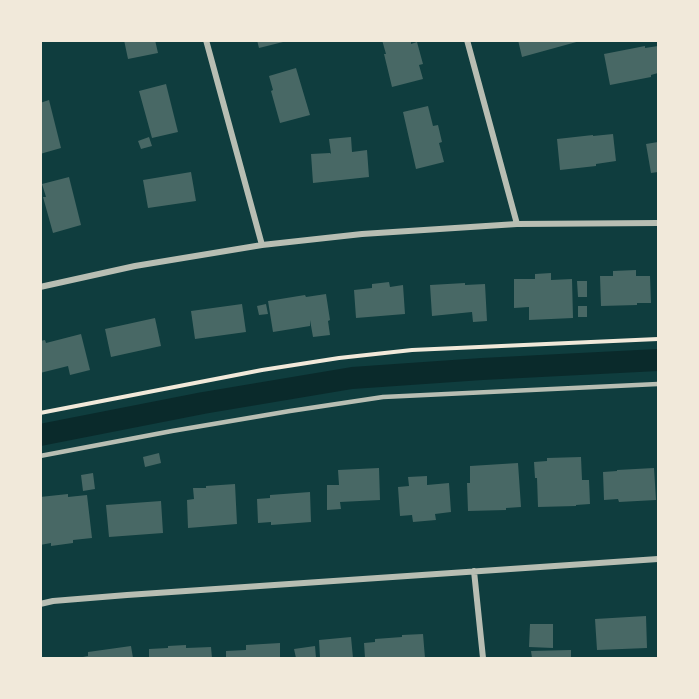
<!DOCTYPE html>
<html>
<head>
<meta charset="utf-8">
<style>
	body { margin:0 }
	#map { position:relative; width:699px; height:699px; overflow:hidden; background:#0f3d3e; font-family:Manrope,sans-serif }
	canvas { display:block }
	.frame { position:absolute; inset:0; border:42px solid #f1e9da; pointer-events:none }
</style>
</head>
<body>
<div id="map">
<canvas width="699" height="699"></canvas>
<div class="frame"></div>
</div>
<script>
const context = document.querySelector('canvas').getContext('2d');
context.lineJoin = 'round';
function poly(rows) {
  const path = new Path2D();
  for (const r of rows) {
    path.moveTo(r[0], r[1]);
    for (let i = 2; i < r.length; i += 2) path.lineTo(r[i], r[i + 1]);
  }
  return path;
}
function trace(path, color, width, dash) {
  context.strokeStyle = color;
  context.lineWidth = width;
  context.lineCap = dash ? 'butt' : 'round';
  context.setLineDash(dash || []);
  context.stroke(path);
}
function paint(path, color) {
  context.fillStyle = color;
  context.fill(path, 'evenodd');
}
const canal = poly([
	[40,435,203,403,352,378,482,369,658,360]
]);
const building = poly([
	[124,40,155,40,158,53,128,59],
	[257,40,287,40,287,41,259,48],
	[382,40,411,40,411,44,417,42,423,64,419,65,423,79,392,87,384,54,386,54],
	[518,40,580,40,580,41,522,57],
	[645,46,645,48,658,46,658,73,651,75,651,77,610,85,604,54],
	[296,68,310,115,280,123,271,91,273,90,269,76],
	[166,84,178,132,152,138,139,91],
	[49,100,61,148,40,154,40,103],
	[428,106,433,126,438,125,442,142,439,143,444,162,416,169,403,112],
	[613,134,616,161,596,164,596,166,560,170,557,139,593,135,593,136],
	[149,137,152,146,141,149,138,141],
	[351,137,352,152,367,150,369,177,313,183,311,154,330,153,331,154,329,139],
	[658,142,658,172,651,173,646,144],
	[191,172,196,201,148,208,143,180],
	[69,177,81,225,53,233,43,197,46,197,42,184],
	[636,270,636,276,650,276,651,303,637,303,637,305,601,306,600,276,613,276,613,271],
	[551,273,551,280,572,279,573,318,529,320,529,307,514,308,514,279,535,279,535,274],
	[577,281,587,281,587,297,578,297],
	[389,282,390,287,403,285,405,314,356,318,354,290,372,288,372,284],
	[465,283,465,285,485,284,487,321,473,322,472,312,432,316,430,285],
	[326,294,330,320,328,321,330,335,313,337,310,320,310,326,273,332,268,301,305,295,306,297],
	[242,304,246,332,195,339,191,311],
	[266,304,268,314,259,315,257,306],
	[578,306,587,306,587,317,578,317],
	[155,318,161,346,111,357,105,329],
	[81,334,90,370,70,375,68,366,40,373,40,341,45,340,46,343],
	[159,453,161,463,145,467,143,457],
	[581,457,582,480,589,480,590,504,576,505,576,506,538,507,537,478,535,478,534,462,547,461,547,458],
	[518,463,521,507,506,508,506,510,468,511,467,483,470,483,470,466],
	[379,468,380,500,340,502,341,509,327,510,327,485,339,485,338,470],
	[654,468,656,500,619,502,618,499,604,500,603,472,617,471,617,470],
	[93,473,95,489,83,491,81,475],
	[427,476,427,485,449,483,451,512,435,514,436,520,413,522,412,515,400,516,398,487,409,486,408,477],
	[235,484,237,524,188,528,187,500,194,499,193,488,206,488,206,486],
	[310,492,311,522,271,525,271,522,258,523,257,499,270,498,270,495],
	[68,494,68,497,87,495,92,538,73,540,73,543,51,546,51,543,40,545,40,497],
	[161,501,163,533,109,537,106,505],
	[646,616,647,648,597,650,595,619],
	[530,624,553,624,553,648,529,647],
	[423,634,425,658,365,658,364,643,375,642,375,639,402,637,402,635],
	[351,637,353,658,320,658,319,640],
	[280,643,280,658,226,658,226,651,246,650,246,645],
	[186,645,186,648,211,647,212,658,149,658,149,649,168,648,168,646],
	[131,646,133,658,84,658,83,657,88,656,88,652],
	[315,646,316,658,296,658,294,649],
	[571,650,571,658,532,658,531,651]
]);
const path = poly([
	[40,413,262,370,339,358,412,350,658,339]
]);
const service = poly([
	[40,456,172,431,290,411,383,397,658,384]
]);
const minor = poly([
	[206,40,262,245],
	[467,40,517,224],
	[40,287,135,266,262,245,362,234,517,224,658,223],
	[474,571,483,658],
	[40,604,53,601,127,595,658,559]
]);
trace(canal, '#0a2a2b', 22);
paint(building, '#486865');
trace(path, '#f1e9da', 4);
trace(service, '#b8beb3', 4.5);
trace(minor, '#b8beb3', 6);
</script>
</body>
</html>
